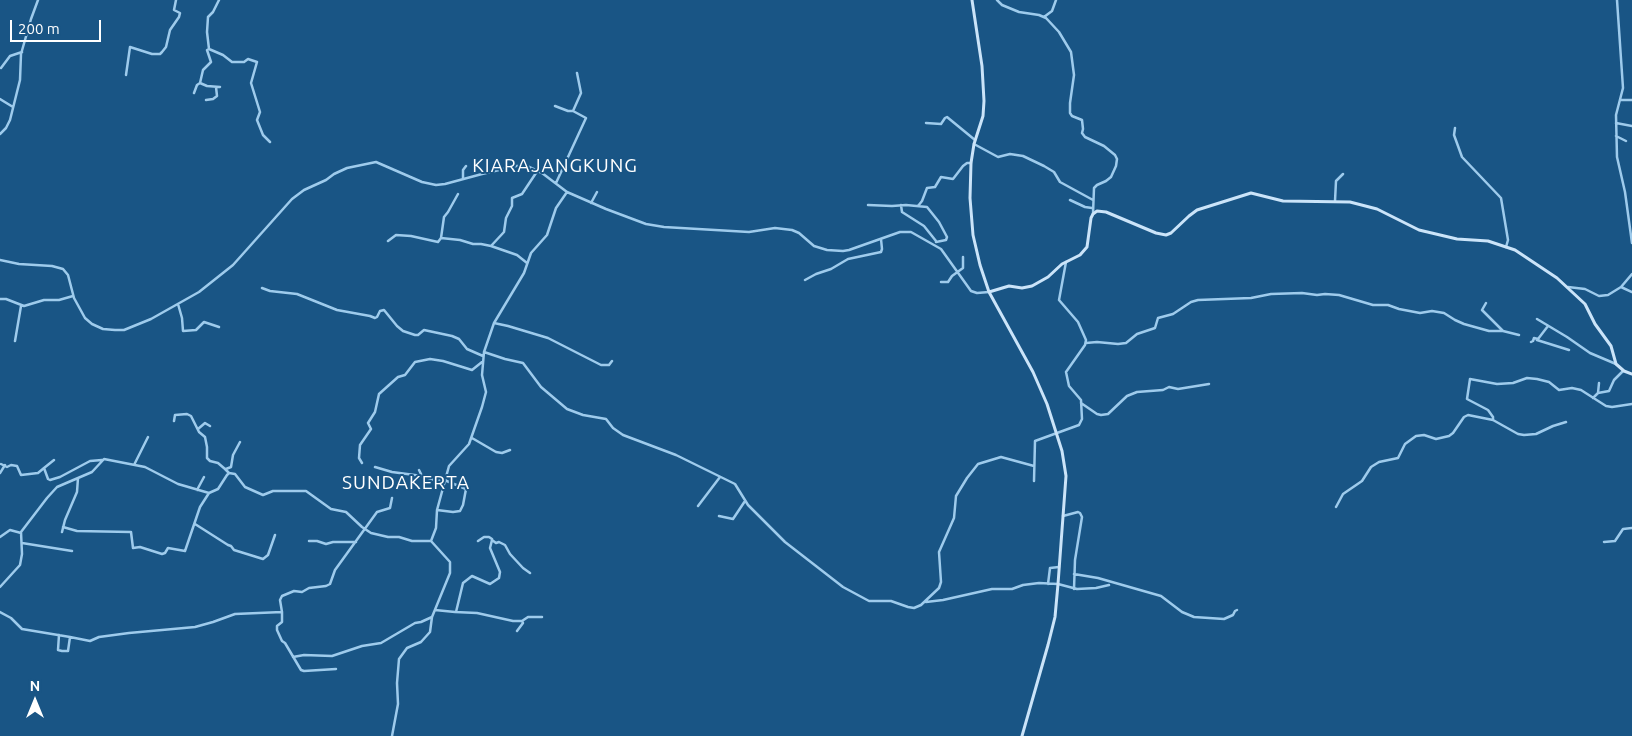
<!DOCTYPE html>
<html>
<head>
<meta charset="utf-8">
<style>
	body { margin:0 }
	#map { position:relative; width:1632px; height:736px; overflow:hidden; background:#195585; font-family:Ubuntu,sans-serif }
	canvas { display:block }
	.north { position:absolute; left:10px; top:676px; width:50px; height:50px; -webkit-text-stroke:4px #195585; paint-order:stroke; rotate:0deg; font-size:14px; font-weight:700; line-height:20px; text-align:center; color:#fff }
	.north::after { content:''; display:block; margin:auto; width:18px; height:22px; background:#fff; clip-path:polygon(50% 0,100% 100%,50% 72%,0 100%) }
	.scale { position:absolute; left:10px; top:20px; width:91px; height:22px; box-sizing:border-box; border:2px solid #fff; border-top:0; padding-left:6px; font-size:15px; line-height:18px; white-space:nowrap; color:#fff; -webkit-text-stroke:4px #195585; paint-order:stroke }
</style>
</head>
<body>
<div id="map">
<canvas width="1632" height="736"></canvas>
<div class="north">N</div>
<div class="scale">200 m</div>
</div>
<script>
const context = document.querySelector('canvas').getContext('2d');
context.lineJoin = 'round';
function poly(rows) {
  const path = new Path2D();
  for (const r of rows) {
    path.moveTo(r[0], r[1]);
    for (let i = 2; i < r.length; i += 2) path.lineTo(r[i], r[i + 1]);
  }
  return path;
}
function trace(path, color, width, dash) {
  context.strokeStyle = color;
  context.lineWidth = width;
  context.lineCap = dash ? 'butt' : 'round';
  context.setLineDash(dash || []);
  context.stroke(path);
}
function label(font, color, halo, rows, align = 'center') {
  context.font = font + ' Ubuntu,sans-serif';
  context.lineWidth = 4;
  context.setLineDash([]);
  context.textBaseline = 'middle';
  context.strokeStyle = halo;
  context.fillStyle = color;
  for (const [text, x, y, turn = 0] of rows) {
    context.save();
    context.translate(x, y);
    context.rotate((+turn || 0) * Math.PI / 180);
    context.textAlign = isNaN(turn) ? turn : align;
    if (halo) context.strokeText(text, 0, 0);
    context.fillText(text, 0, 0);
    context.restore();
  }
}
const street = poly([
	[219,0,213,12,208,17,207,32,209,49,223,55,232,62,244,62,248,59,257,62,251,83,260,112,257,120,263,135,270,142],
	[997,0,1002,5,1019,12,1039,15,1046,18,1059,32,1071,52,1074,75,1070,103,1070,113,1072,116,1082,120,1083,129,1082,133,1085,137,1104,146,1115,155,1117,159,1116,166,1111,177,1106,181,1097,185,1094,188,1093,214],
	[1617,0,1623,88,1616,115,1617,157,1625,192,1632,243],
	[1044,17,1052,11,1056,0],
	[209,49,207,50,211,62,203,70,200,83,207,86,220,87],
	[1,68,10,56,22,52],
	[126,75,130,47,152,54,160,54,162,52,166,47,170,30,179,17,180,13,174,10,176,0],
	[194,93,197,85,200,83],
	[0,99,13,107],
	[206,100,213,99,217,96,216,87],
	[1621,100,1632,100],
	[555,106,568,111,573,111],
	[926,123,941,124,945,118,947,117,975,140],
	[1616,123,1632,126],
	[1455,128,1454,135,1462,157,1501,198,1508,240,1506,247],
	[0,134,6,128,10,120,20,80,21,54,31,19,38,0],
	[1616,136,1626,141],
	[974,144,998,157,1010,154,1023,156,1044,166,1054,172,1060,182,1093,200],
	[463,179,463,170,466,166],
	[556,183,586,118,573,111,581,93,577,73],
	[1070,200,1085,207,1092,208],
	[1335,201,1336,181,1343,174],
	[591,203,597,192],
	[868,205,892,206,906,205,927,207,939,222,947,237,946,240,936,242],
	[901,205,902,212,924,226,936,241],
	[918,206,922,201,927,188,935,187,941,177,953,179,963,166,967,163,971,163],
	[441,238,460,240,473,244,481,244,491,246],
	[388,241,396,235,411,236,438,242,441,238,444,217,448,212,458,194],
	[0,260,19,264,52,266,63,269,68,275,74,298,85,318,92,324,103,329,115,330,124,330,151,319,199,292,233,265,292,199,304,190,326,180,334,174,347,168,376,162,422,182,436,185,445,184,482,174,516,166,527,166,542,173,567,192],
	[527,263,517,255,491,246,504,232,506,218,512,206,512,198,522,194,538,170],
	[805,280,816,274,831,269,848,259,881,252,882,249,881,239],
	[941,282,948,282,952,276,963,268,963,257],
	[1568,287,1585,289,1599,296,1608,295,1621,287,1632,274],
	[1621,287,1632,292],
	[262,288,270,291,297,294,337,310,370,316,375,318,377,317,380,311,384,310,397,326,403,331,415,335,418,335,424,330,452,336,459,339,467,349,483,356],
	[0,299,6,299,24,306,44,300,59,300,73,296],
	[1486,303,1482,310,1503,331],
	[178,304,182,318,183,331,196,330,204,322,219,327],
	[1537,319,1567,337,1590,353,1616,364],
	[494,323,508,326,548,338,601,365,609,365,612,361],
	[1537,340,1569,350],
	[15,341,21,306],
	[1531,342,1533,341,1534,338,1538,339,1548,326],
	[1086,343,1097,342,1118,344,1126,343,1137,334,1155,328,1158,318,1173,314,1191,302,1198,300,1251,298,1271,294,1302,293,1317,295,1325,294,1339,295,1373,305,1388,305,1399,309,1420,313,1432,311,1444,313,1455,320,1464,324,1489,331,1503,331,1519,335],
	[484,352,505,359,523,363,541,387,567,409,583,415,606,419,613,428,623,435,676,455,735,484,748,505,785,542,843,587,869,601,891,601,908,607,914,608,921,605,939,588,941,582,939,552,954,518,956,496,967,478,978,464,1001,457,1034,466],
	[1598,393,1599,383],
	[1593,398,1598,393,1609,391,1614,380,1623,371],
	[1081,403,1097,414,1101,415,1108,414,1127,396,1137,392,1163,390,1169,387,1178,389,1209,384],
	[1493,420,1518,434,1524,435,1536,434,1553,426,1566,422],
	[174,421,175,415,187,414,191,416,199,432,205,437,207,447,207,458,210,461,218,463,225,469,229,473],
	[198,429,205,423,210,426],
	[472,438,496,452,502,453,510,450],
	[54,460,44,468,48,479,50,480,60,477,90,461,102,460],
	[362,463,359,458,360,445,371,429,368,423,375,412,379,394,398,377,405,375,415,362,430,359,443,361,472,370,482,362],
	[1,464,7,467,11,465,17,466,21,475,38,473,44,468],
	[134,465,148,437],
	[375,467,392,472,422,476],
	[226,469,231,467,233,455,240,442],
	[419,470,422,476,438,481,442,479,466,489,463,505,460,511,453,512,437,510],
	[0,473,5,465],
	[1034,481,1035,441,1079,425,1082,419,1081,400,1069,386,1066,372,1085,345,1086,340,1078,322,1059,300,1066,262],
	[197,490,204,477],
	[698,506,720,477],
	[1336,507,1343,494,1362,481,1371,467,1379,462,1398,458,1405,444,1416,436,1424,435,1436,439,1449,436,1453,433,1464,417,1468,415,1493,420,1493,417,1488,410,1467,399,1470,379,1497,384,1513,383,1527,378,1537,379,1549,382,1559,390,1572,388,1581,390,1606,406,1612,407,1632,404],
	[719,516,733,519,745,501],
	[1063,516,1078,512,1080,513,1082,517,1075,560,1074,589],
	[195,524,228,545,231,546,234,550,263,559,268,555,275,535],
	[63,527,77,531,131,532,133,548,140,547,162,554,165,553,168,548,185,551,200,507,209,493],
	[62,532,65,520,77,492,78,478],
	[0,537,10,530,21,533],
	[309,541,317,541,326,544,333,542,356,542],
	[478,541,484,537,489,537,492,539],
	[1604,542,1615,541,1623,529,1632,528],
	[22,543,72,551],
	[1074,574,1098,578,1161,596,1182,612,1194,617,1224,619,1233,615,1235,611,1237,610],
	[1048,584,1050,568,1059,567],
	[0,587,20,565,22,554,21,532,47,498,57,487,92,472,104,459,145,467,178,484,209,493,218,489,227,475,229,473,235,474,245,487,263,495,273,491,306,491,331,509,346,512,362,527,371,533,388,537,399,537,412,541,431,541],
	[926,602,943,600,992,589,1012,589,1023,585,1039,583,1058,584,1077,589,1096,588,1109,585],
	[435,610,455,612,477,613,513,621,522,621,523,623,517,631],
	[0,612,11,618,22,629,70,637,90,641,99,637,129,633,195,627,213,622,235,614,282,612,280,600,282,596,294,591,302,592,309,588,326,586,330,584,335,570,377,512,390,508,392,498],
	[282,612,282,622,277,626,277,630,282,641,285,643,301,670,304,671,336,669],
	[456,612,463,583,472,576,490,584,499,578,500,572,490,548,492,540,496,543,499,542,505,545,510,554,523,568,530,573],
	[522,621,528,617,542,617],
	[59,635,58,650,62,651,68,651,70,637],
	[293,657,304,655,332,656,362,646,381,643,415,623,421,622,432,617],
	[392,736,398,704,397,683,399,659,407,648,421,642,430,632,432,617,450,573,450,562,431,541,436,528,437,510,449,466,469,444,482,407,486,392,482,375,484,352,494,323,524,273,531,253,547,235,556,208,567,192,606,209,646,224,664,227,749,232,775,228,792,230,799,233,814,246,827,250,843,251,849,250,900,232,911,232,941,249,971,291,977,293,989,292]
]);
const secondary = poly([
	[972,0,982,66,984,101,983,116,974,144,971,163,970,198,973,235,980,265,989,292,1033,372,1047,404,1062,451,1066,476,1058,584,1055,617,1048,645,1022,736],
	[989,292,1009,286,1022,288,1032,286,1048,277,1062,264,1080,255,1087,247,1091,218,1093,214,1097,211,1106,212,1156,233,1166,235,1171,233,1189,216,1197,210,1251,193,1283,201,1350,202,1377,209,1419,230,1457,239,1488,241,1515,250,1557,278,1585,304,1595,324,1611,346,1616,364,1624,371,1632,374]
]);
const quarterNames = [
	["KIARAJANGKUNG",555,166],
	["SUNDAKERTA",406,483]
];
trace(street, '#9ecbec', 2.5);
trace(secondary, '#cbe4f9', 3);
context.letterSpacing = '1px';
label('19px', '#fff', '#195585', quarterNames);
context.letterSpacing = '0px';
</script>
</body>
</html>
